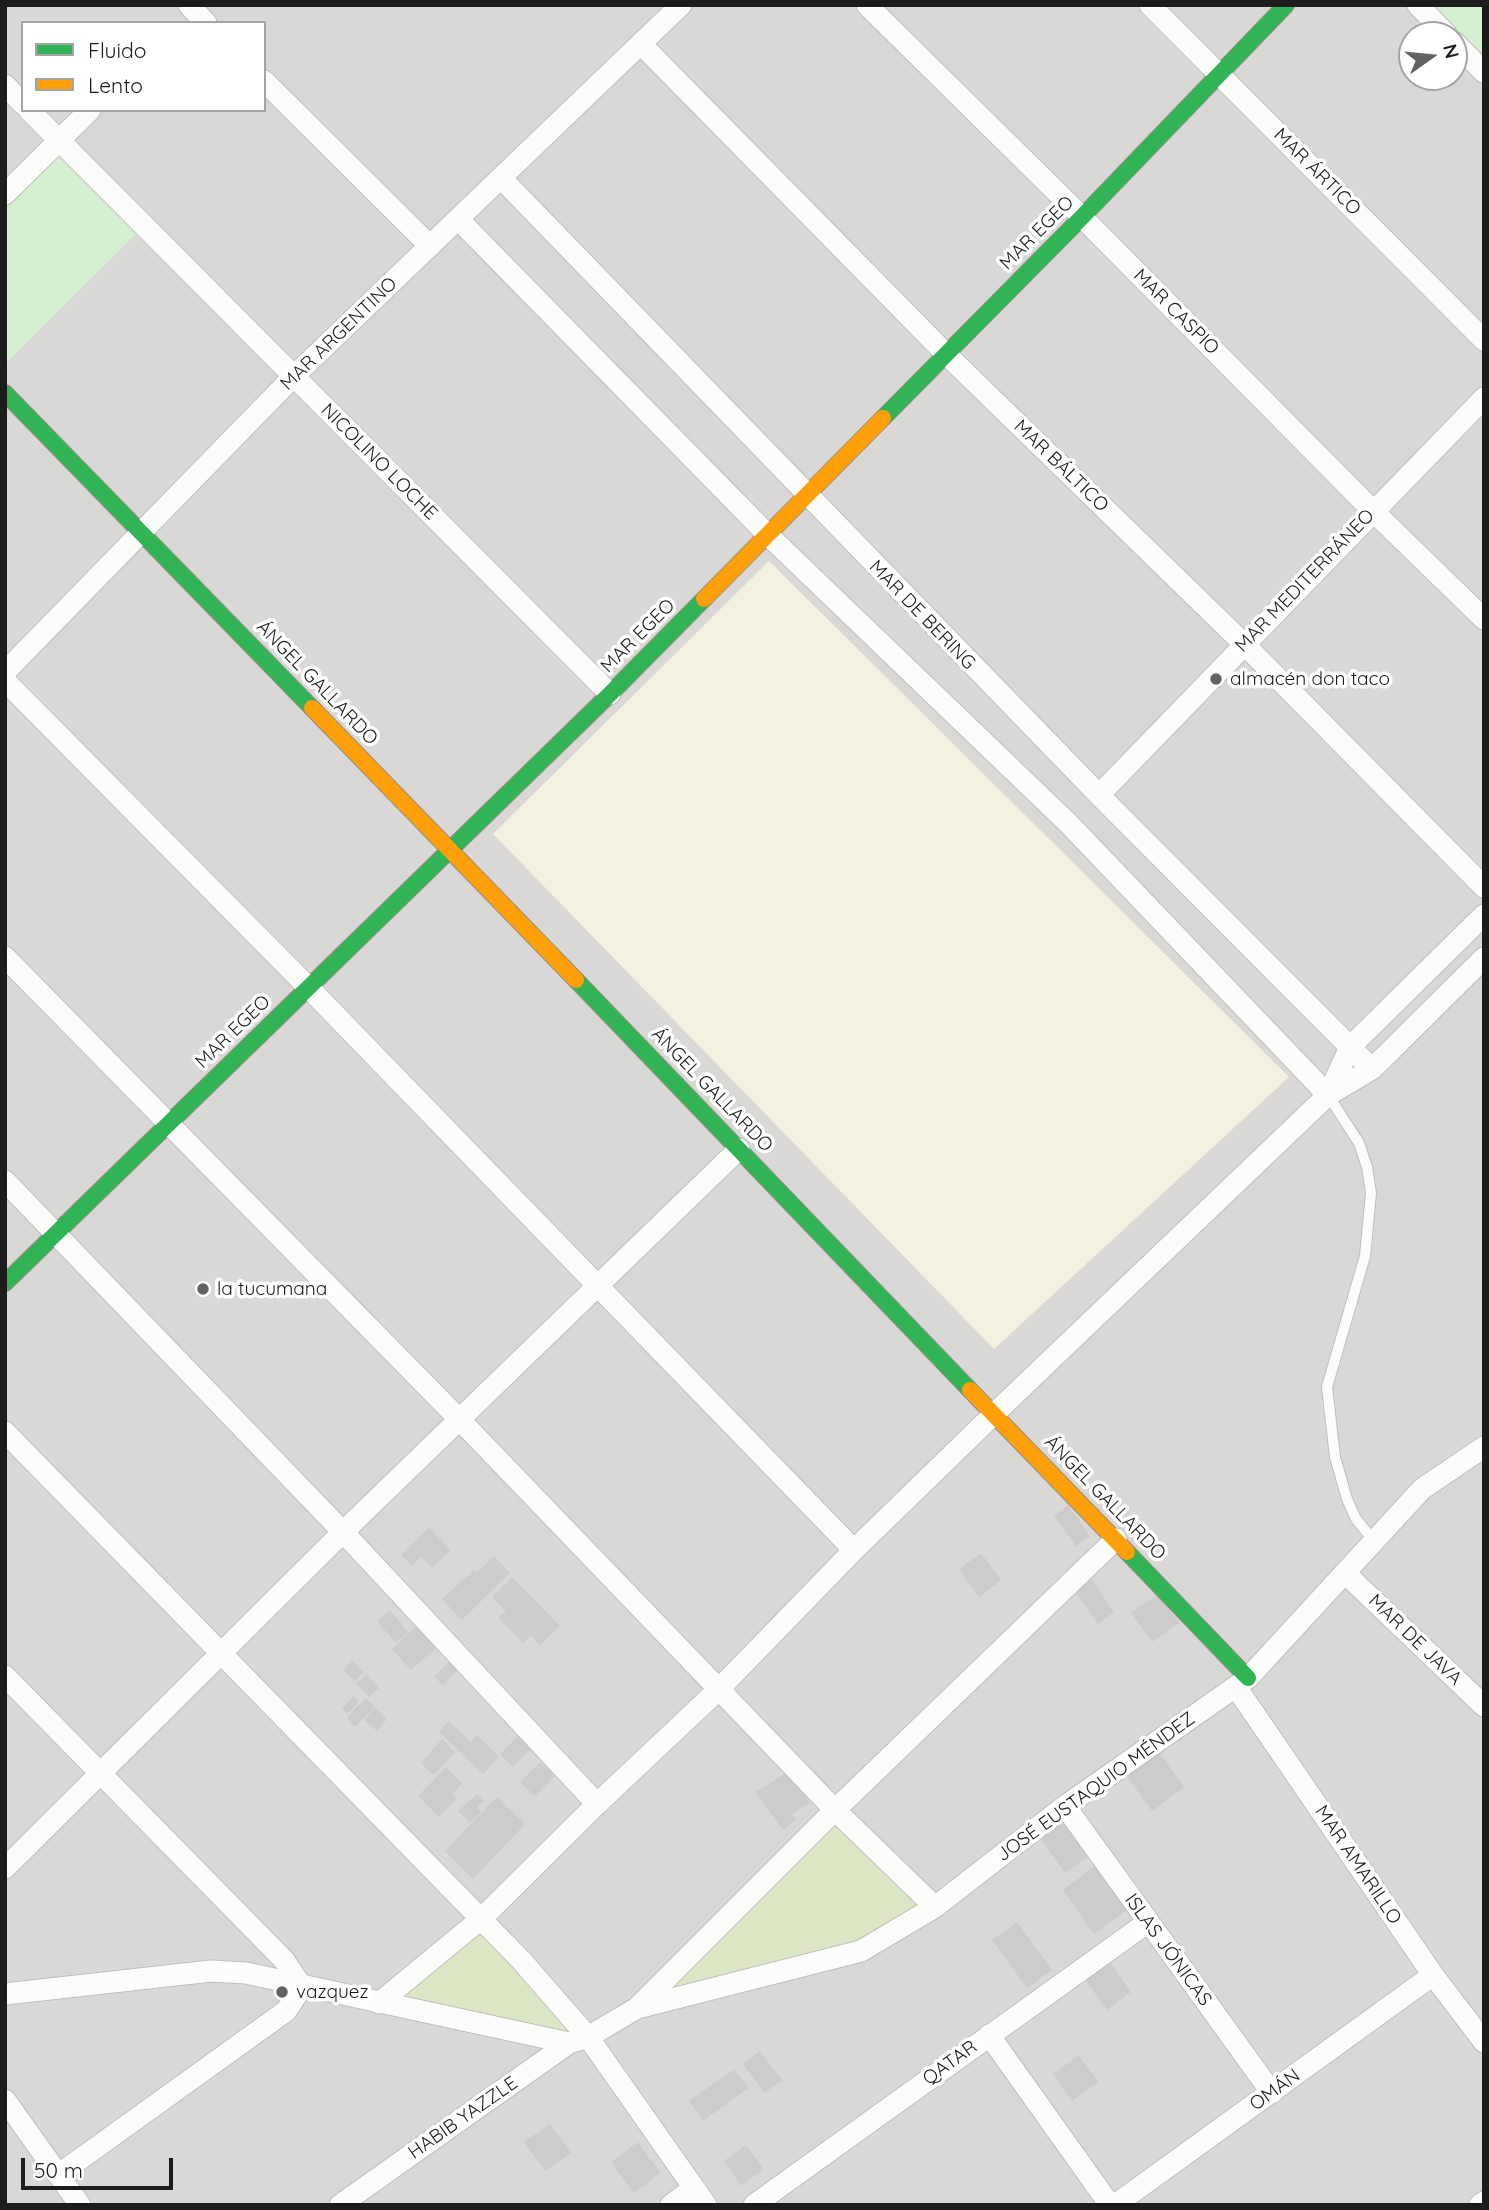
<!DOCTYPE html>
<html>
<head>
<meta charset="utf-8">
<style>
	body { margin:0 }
	#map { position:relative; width:1489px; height:2210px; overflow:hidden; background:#eae8e5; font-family:Quicksand,sans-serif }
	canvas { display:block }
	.frame { position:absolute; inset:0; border:7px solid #1c1c1c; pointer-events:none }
	.legend { position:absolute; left:21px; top:21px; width:245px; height:91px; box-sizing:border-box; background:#fff; border:2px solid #a4a4a4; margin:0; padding:9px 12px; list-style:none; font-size:21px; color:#1c1c1c }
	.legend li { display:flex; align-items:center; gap:14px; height:35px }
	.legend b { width:35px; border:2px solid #a4a4a4 }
	.north { position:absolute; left:1398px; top:21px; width:70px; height:70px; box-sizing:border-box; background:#fff; border:2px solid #a4a4a4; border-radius:50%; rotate:75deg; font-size:19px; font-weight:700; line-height:28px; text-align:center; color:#1c1c1c }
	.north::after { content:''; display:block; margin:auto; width:24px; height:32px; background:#646362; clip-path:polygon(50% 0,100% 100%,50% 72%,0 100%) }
	.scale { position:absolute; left:21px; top:2158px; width:152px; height:32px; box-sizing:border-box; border:4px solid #1c1c1c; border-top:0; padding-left:9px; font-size:21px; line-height:24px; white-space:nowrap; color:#1c1c1c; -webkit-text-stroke:5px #fff; paint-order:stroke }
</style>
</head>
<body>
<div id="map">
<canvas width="1489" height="2210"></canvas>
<div class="frame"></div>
<ul class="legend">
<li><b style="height:9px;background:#30b455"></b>Fluido</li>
<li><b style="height:9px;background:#ff9f0a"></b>Lento</li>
</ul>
<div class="north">N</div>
<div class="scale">50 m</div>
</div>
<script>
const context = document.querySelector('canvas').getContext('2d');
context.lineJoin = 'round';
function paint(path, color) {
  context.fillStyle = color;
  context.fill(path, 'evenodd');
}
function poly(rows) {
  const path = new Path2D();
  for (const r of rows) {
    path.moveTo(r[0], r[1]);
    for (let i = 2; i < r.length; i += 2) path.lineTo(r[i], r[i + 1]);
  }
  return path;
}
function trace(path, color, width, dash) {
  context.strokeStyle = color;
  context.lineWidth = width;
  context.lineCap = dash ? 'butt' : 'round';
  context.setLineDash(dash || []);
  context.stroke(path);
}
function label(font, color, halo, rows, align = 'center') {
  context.font = font + ' Quicksand,sans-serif';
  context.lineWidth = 7;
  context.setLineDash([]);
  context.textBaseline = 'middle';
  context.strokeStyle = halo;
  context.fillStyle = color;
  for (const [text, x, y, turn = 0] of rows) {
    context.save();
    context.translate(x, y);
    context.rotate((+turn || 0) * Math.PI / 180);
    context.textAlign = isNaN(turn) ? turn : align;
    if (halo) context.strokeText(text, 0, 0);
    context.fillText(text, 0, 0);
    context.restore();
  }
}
const residential = poly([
	[5,5,1484,5,1484,2205,5,2205],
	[23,23,264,23,264,110,23,110],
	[1412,35,1454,35,1454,77,1412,77]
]);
const education = poly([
	[769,561,1289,1077,994,1349,493,834]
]);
const grass = poly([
	[835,1813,932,1907,875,1943,641,2005],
	[481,1922,587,2037,383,2002]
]);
const park = poly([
	[1418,5,1484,5,1484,72],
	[55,147,138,232,5,364,5,196]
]);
const building = poly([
	[1068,1505,1090,1536,1076,1546,1054,1516],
	[429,1528,451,1550,432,1568,421,1557,412,1566,401,1555],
	[981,1553,1001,1580,979,1597,959,1569],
	[494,1556,510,1573,462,1620,442,1599,474,1570,477,1573],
	[512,1577,560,1626,540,1645,531,1635,523,1643,498,1618,506,1611,492,1597],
	[1092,1580,1114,1612,1098,1624,1075,1592],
	[1158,1594,1179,1623,1152,1642,1131,1613],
	[390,1610,408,1632,396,1643,377,1621],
	[419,1624,439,1645,411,1670,392,1649],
	[452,1658,461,1667,443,1685,434,1677],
	[352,1661,364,1672,355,1681,343,1670],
	[367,1674,379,1688,369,1697,356,1683],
	[354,1696,359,1702,347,1714,342,1708],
	[366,1698,375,1707,355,1727,346,1718],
	[375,1708,387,1719,377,1731,364,1720],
	[449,1721,471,1742,477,1735,499,1757,483,1774,439,1732],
	[520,1734,533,1747,513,1767,500,1754],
	[442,1739,455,1752,434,1775,421,1763],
	[1158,1751,1184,1787,1152,1811,1126,1775],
	[540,1762,555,1776,535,1796,520,1782],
	[446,1767,462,1783,452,1794,457,1799,439,1817,418,1796],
	[787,1772,810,1803,792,1814,796,1820,783,1830,756,1792],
	[477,1794,484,1801,477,1807,481,1812,470,1823,458,1811],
	[497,1797,525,1824,473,1879,445,1851],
	[1069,1816,1094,1852,1065,1873,1040,1838],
	[1099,1863,1131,1907,1094,1934,1063,1890],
	[1017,1922,1052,1970,1027,1988,992,1940],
	[1108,1959,1131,1992,1107,2010,1083,1977],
	[760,2051,782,2080,764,2093,743,2063],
	[1079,2055,1098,2082,1072,2101,1053,2074],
	[734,2069,748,2088,703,2121,689,2101],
	[550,2124,571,2153,545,2171,524,2142],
	[638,2142,660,2173,634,2193,611,2162],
	[746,2145,764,2169,741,2186,724,2161]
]);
const lane = poly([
	[1328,1095,1359,1143,1367,1167,1371,1193,1365,1256,1327,1387,1335,1457,1347,1499,1356,1519,1374,1541]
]);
const street = poly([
	[189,5,206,23],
	[867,5,1082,217,1373,511,1484,619],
	[1150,5,1484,340],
	[1418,5,1447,35],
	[1454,42,1484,72],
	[641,44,946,354,1244,644,1484,887],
	[264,81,430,246],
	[5,85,23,104],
	[29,110,610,694],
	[501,178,1099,795,1372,1069],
	[5,194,90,110],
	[458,219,768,535,1069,824,1328,1095],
	[5,672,293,377,681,5],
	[5,681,308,987,854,1550],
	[1099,795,1484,398],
	[5,957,460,1420,835,1810,935,1907],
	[1328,1095,1372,1069,1484,958],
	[5,1181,343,1532,597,1804],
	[5,1432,521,1960,588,2037,706,2205],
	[1345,1573,1484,1706],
	[5,1676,284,1960,302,1987,286,2011,58,2175],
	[1236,1687,1433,1975,1484,2042],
	[1065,1806,1272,2093],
	[5,1868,343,1532,739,1149],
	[5,1994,211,1971,246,1973,569,2043],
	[379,2003,482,1918,597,1804,718,1690,854,1550,994,1414,1328,1095,1350,1047,1484,915],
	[637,2008,861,1951,935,1907,1065,1806,1248,1678,1422,1489,1484,1447],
	[989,2035,1110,2205],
	[5,2100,80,2205],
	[340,2205,569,2043,588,2037,637,2008,835,1810,1116,1539],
	[671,2205,694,2188],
	[754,2205,1148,1922],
	[1115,2205,1433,1975],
	[1480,2205,1484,2202]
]);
const fast = poly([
	[5,393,312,708],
	[883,418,1082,217,1286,5],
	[576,980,970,1390],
	[5,1283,610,694,704,599],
	[1127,1552,1248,1678]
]);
const slow = poly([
	[704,599,883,418],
	[312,708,576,980],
	[970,1390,1127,1552]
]);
const markers = [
	[1216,679,7,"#646362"],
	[203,1289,7,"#646362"],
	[282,1992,7,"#646362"]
];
const streetNames = [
	["MAR ÁRTICO",1317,172,45],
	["MAR EGEO",1037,233,-45],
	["MAR CASPIO",1176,312,45],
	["MAR ARGENTINO",339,334,-44],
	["NICOLINO LOCHE",379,462,45],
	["MAR BÁLTICO",1061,466,44],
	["MAR MEDITERRÁNEO",1305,581,-46],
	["MAR DE BERING",922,615,46],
	["MAR EGEO",638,636,-45],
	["ÁNGEL GALLARDO",317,683,46],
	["MAR EGEO",233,1032,-44],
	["ÁNGEL GALLARDO",712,1090,46],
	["ÁNGEL GALLARDO",1105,1498,46],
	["MAR DE JAVA",1415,1640,44],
	["JOSÉ EUSTAQUIO MÉNDEZ",1096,1787,-36],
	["MAR AMARILLO",1358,1865,56],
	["ISLAS JÓNICAS",1168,1950,54],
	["QATAR",950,2063,-36],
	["OMÁN",1275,2090,-36],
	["HABIB YAZZLE",463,2118,-35]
];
const poiNames = [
	["almacén don taco",1230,679],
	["la tucumana",217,1289],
	["vazquez",296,1992]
];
paint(residential, '#d9d8d6');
paint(education, '#f4f1e0');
paint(grass, '#dbe6c5');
paint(park, '#d5efd1');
paint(building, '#ceccca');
trace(lane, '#c0bfbd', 12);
trace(street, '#c0bfbd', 23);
trace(fast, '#93917f', 18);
trace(slow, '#93917f', 18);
trace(lane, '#fcfcfb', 10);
trace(street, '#fcfcfb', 21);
trace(fast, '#30b455', 16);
trace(slow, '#ff9f0a', 16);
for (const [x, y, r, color] of markers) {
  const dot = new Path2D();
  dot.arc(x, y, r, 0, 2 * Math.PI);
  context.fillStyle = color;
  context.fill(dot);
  trace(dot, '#fff', 2.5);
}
label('19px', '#1c1c1c', '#fff', streetNames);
label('19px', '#1c1c1c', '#fff', poiNames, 'left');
</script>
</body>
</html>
